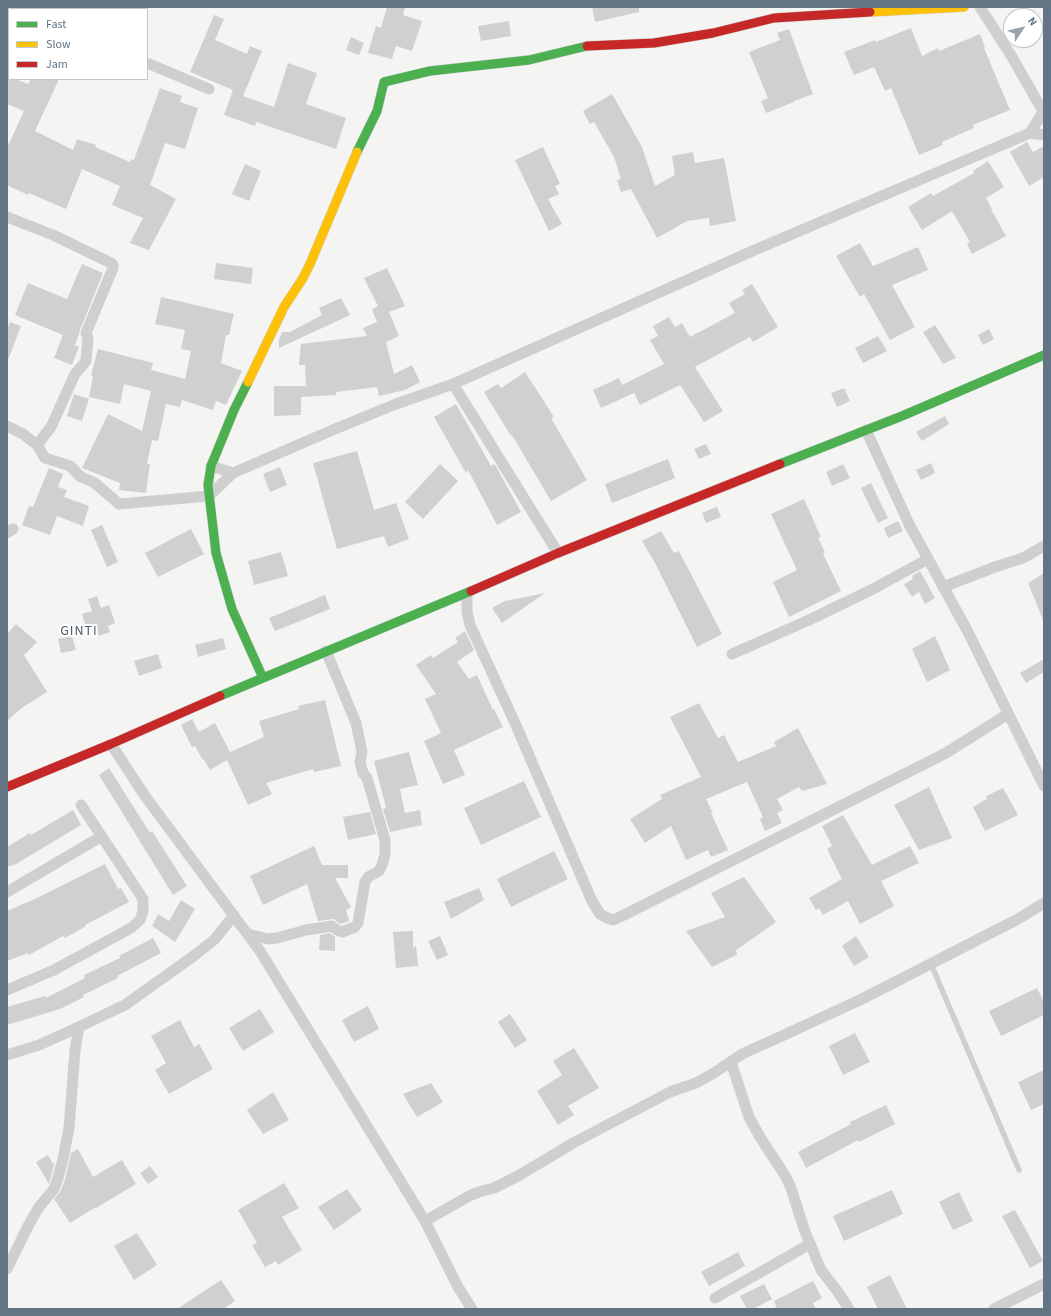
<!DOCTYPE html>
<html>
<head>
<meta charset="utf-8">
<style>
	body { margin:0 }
	#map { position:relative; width:1051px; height:1316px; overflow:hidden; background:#f4f4f2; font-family:"Source Sans 3",sans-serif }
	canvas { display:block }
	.frame { position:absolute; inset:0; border:8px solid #637584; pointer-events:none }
	.legend { position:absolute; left:8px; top:8px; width:140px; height:72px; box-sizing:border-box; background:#fff; border:1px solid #c1c8ce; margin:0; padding:5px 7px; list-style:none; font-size:12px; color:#637584 }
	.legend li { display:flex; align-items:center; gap:8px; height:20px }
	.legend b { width:20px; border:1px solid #c1c8ce }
	.north { position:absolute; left:1003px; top:8px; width:40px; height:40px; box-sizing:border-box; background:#fff; border:1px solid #c1c8ce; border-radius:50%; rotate:55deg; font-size:11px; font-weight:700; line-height:16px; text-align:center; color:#637584 }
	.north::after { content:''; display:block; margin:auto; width:14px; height:18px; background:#96a1aa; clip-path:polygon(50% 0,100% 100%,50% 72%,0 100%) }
</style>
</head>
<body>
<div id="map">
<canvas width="1051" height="1316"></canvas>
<div class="frame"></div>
<ul class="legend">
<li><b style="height:5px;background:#4caf50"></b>Fast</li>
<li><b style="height:5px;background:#ffc107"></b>Slow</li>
<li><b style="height:5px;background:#c62828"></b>Jam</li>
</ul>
<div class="north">N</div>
</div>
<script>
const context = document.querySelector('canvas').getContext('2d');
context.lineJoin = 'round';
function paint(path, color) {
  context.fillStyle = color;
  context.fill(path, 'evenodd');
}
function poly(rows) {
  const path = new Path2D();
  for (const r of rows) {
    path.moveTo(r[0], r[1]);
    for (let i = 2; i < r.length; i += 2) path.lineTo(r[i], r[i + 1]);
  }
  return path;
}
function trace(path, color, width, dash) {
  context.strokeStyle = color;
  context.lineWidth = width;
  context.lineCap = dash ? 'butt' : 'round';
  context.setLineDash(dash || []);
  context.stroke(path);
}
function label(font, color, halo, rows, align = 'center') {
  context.font = font + ' "Source Sans 3",sans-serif';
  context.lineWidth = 4;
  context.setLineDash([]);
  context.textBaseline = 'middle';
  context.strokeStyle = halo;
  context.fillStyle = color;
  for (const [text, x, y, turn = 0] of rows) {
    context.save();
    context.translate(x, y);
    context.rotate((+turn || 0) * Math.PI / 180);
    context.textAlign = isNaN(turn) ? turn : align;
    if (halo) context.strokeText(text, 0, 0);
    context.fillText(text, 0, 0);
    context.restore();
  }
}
const building = poly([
	[387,7,405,7,403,15,422,21,412,51,396,46,392,59,368,53,376,26,381,28],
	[592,7,639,7,639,12,595,22],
	[214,15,224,19,215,40,247,54,250,46,262,51,243,96,274,107,288,63,317,73,306,104,346,118,336,149,256,122,255,126,224,115,233,90,190,72],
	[509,21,511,36,481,41,478,26],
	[911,28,922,56,938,48,939,51,980,34,985,47,984,48,1010,110,973,125,974,128,942,142,943,145,919,155,891,88,885,91,874,67,854,75,844,52,875,40,876,42],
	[789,29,813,94,794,101,794,102,766,113,761,101,768,98,749,52,780,40,777,33],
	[351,37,364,43,359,55,346,50],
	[7,76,9,77,9,79,15,79,28,84,31,79,59,79,35,131,73,150,77,139,96,145,95,147,130,162,131,159,134,160,160,88,182,96,180,102,198,108,185,149,165,143,150,185,176,199,149,250,130,243,143,218,112,205,120,186,82,169,66,209,29,193,28,195,7,185,7,148,24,111,7,104],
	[612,94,642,147,655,186,675,175,672,156,693,152,695,163,724,158,736,221,710,226,709,218,687,221,657,238,631,189,621,192,617,180,621,179,614,157,594,122,590,124,583,111],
	[1027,142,1033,152,1044,146,1044,177,1029,186,1010,152],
	[543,147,560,184,555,186,559,194,548,199,562,224,549,231,515,160],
	[988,161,1004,187,986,198,992,209,991,209,1006,236,972,254,967,244,970,242,952,211,922,230,908,207,931,193,933,196,974,173,973,171],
	[245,164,261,171,249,201,232,194],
	[860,243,873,266,918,247,928,270,892,285,915,327,890,340,864,294,860,297,836,256],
	[216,263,253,268,251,284,214,279],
	[82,264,103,273,80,330,79,334,75,345,79,347,72,365,54,358,63,335,15,315,28,283,67,299],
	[387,268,405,306,389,312,399,336,386,342,394,374,412,365,420,382,405,390,379,396,377,387,336,392,336,395,301,397,301,415,274,416,274,386,306,386,305,365,299,365,301,344,367,336,363,328,377,322,372,309,378,306,364,278],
	[752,284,778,327,753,342,750,337,695,367,723,411,704,422,680,385,640,405,634,393,601,408,593,390,619,378,622,385,664,364,650,340,658,336,653,326,669,317,675,327,682,323,690,337,735,313,729,303,745,294,742,290],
	[161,297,234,314,229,335,226,335,221,363,242,371,226,405,216,401,213,410,182,400,180,407,166,404,158,441,152,440,147,464,150,464,146,493,119,490,120,483,82,468,108,414,142,431,151,391,124,384,120,404,89,397,93,376,91,375,98,349,153,363,151,370,185,379,191,351,181,349,185,330,155,324],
	[341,298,350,315,279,348,279,340,282,332,290,332,322,315,319,308],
	[10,322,21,326,8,360,7,330],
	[935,325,956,358,943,364,923,332],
	[989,329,994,339,983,345,978,335],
	[878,336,887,351,863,363,855,348],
	[525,372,554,417,551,418,587,480,551,501,512,435,511,436,484,392,498,384,501,388],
	[844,388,850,401,837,407,831,393],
	[74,394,89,399,82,421,67,416],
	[456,404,491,466,494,464,497,468,521,512,497,525,468,470,466,473,434,417],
	[945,416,949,424,922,441,916,432],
	[706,444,711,454,699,459,694,449],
	[357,451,374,510,396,503,409,539,388,547,384,536,337,549,313,463],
	[668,459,675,478,612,503,605,484],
	[931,463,935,473,921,480,916,470],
	[440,464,458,481,423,519,405,502],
	[843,464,850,478,832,486,826,472],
	[280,467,287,485,270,492,263,474],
	[49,468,63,474,58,487,67,490,64,497,89,506,83,526,57,516,50,535,22,525,29,506,33,507],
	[871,483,888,518,878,523,861,488],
	[804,499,821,537,818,538,825,552,823,554,841,591,789,617,773,582,797,570,771,514],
	[717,507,721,517,706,523,702,513],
	[898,521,903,531,888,538,884,528],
	[102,525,118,562,107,567,91,530],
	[191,529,204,554,158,577,145,553],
	[661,531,674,553,679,551,722,634,697,647,654,561,642,541],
	[281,552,288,576,254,585,248,561],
	[920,571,935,598,925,604,919,592,912,597,904,584,913,579,912,576],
	[1044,573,1044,620,1043,620,1028,583],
	[545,593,502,623,492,608,505,601],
	[325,595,330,609,275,631,269,618],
	[97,596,101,608,109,605,115,623,108,626,110,632,99,636,97,628,87,631,82,614,92,611,88,599],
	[16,624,37,642,24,655,47,692,23,707,7,721,7,634],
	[465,631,474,650,457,662,469,679,477,675,493,710,494,709,503,727,454,750,465,775,443,784,424,741,441,733,425,699,436,694,416,665,431,655,433,658,458,642,455,638],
	[72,636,76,650,61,653,58,639],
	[935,636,950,670,927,682,912,649],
	[223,638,226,649,198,657,195,645],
	[158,654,162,668,139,676,134,661],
	[1044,659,1044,672,1026,683,1020,673],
	[325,700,341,766,314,772,313,769,266,783,272,794,248,805,227,760,210,770,204,760,203,760,195,746,192,747,181,725,192,719,199,732,215,723,230,752,264,737,259,721,299,709,298,706],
	[699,703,718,738,724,735,738,762,776,746,774,742,798,728,827,784,802,791,799,787,777,799,783,810,777,813,782,823,765,831,760,819,763,817,747,782,706,799,713,813,711,813,728,850,711,857,708,850,686,860,671,826,645,843,630,819,662,799,660,795,701,777,670,717],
	[409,752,418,785,400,789,405,813,420,810,422,825,390,832,383,809,386,808,374,761],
	[109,768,150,833,152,831,187,886,173,895,99,775],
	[524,781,541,817,481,845,464,808],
	[929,787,952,838,919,850,894,805],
	[1003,788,1018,815,985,831,973,807,987,799,986,796],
	[73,810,81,825,16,864,7,867,7,847,30,833,31,835],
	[370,812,376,834,348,840,343,817],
	[843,815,872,865,910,846,919,863,881,881,894,906,860,924,848,901,823,915,819,908,816,910,809,898,842,879,827,849,832,846,822,826],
	[314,846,322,865,348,865,348,878,335,878,351,907,346,910,349,921,340,924,334,919,318,921,307,884,263,905,250,876],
	[554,851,568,879,511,907,497,879],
	[105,864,118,889,121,888,129,902,85,925,86,926,65,938,63,936,29,955,28,953,7,961,7,911,37,898],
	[744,877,776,922,735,951,738,954,712,967,686,931,725,917,711,893],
	[479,888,484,900,451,919,444,902],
	[181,900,195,909,175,942,152,926,158,914,169,921],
	[413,931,413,948,416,946,418,966,396,968,393,932],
	[330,933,335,937,335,951,319,950,320,935],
	[440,936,448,955,437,960,428,941],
	[856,936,869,957,854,966,842,946],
	[153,938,161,953,117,976,118,978,83,995,84,997,60,1009,7,1025,7,1007,45,996,46,998,85,978,84,975,120,958,119,956],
	[1037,988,1044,1002,1044,1015,1001,1036,989,1011],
	[368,1006,379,1029,354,1042,342,1020],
	[260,1009,274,1032,243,1051,229,1028],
	[510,1014,527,1040,515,1048,498,1022],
	[180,1020,194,1047,199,1044,213,1069,169,1094,155,1070,166,1063,151,1036],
	[855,1033,870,1062,843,1075,829,1046],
	[574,1048,599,1088,568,1106,574,1115,558,1125,537,1091,562,1075,553,1061],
	[1044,1070,1044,1104,1031,1110,1018,1082],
	[431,1083,443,1102,417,1117,403,1094],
	[273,1092,289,1120,263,1134,247,1110],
	[886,1105,895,1124,859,1142,858,1140,806,1168,798,1152,851,1124,850,1122],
	[78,1149,93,1177,122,1160,136,1184,96,1208,96,1207,70,1223,54,1199,60,1192,65,1180,71,1153],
	[48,1155,53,1164,55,1162,49,1184,36,1162],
	[150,1166,158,1177,148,1184,140,1173],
	[284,1183,299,1208,282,1217,302,1250,278,1265,276,1261,265,1267,252,1245,257,1243,238,1210],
	[347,1189,362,1210,334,1230,318,1207],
	[892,1190,903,1214,844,1241,833,1216],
	[959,1192,973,1221,953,1230,939,1202],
	[1015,1210,1043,1261,1030,1268,1002,1216],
	[137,1233,157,1265,134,1280,114,1246],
	[738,1252,745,1266,709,1286,701,1272],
	[890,1275,907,1309,878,1309,867,1287],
	[221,1280,235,1301,223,1309,177,1309],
	[813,1281,822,1298,813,1303,816,1309,777,1309,774,1301],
	[764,1284,772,1299,753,1309,747,1309,740,1296]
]);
const lane = poly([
	[931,964,1019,1170]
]);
const street = poly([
	[10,7,19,9],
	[980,7,1012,57,1044,113],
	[114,9,115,7],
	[147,63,209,89],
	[1030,133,1043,112],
	[7,217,53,235,111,263,113,265,113,268,86,333,88,338,86,361,75,374,51,427,37,445],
	[453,384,558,553],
	[7,426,23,434,37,445,45,458,70,466,81,477,95,483,119,504,209,496,233,473,335,429,396,404,453,384,757,249,1030,133,1044,135],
	[866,430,909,524,968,632,1044,786],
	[211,466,233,473],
	[7,533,13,529],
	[943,587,995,567,1023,558,1044,546],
	[467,593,467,612,470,625,515,723,592,901,600,914,605,917,613,920,624,915,946,753,1008,714],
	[732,654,809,620,873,589,928,559],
	[111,744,145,796,260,951,425,1221,458,1287,472,1309],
	[7,892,102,836],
	[248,934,268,939,277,938,306,930,332,926,337,930,342,932,355,927,358,923,365,882,368,877,379,871,382,865,385,854,385,840,367,778,363,773,360,762,362,752,356,723,326,651],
	[7,990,54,970,131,928,140,920,143,911,143,899,81,805],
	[7,1055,39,1045,68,1032,125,1005,195,955,215,939,234,915],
	[731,1062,749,1117,760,1137,786,1177,791,1188,804,1229,821,1270,838,1292,849,1309],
	[425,1221,471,1195,482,1191,494,1188,518,1176,575,1142,670,1092,696,1083,714,1073,742,1054,782,1036,864,998,1018,919,1044,903],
	[7,1269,28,1226,39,1207,54,1189,58,1178,63,1159,69,1128,75,1050,79,1027],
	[715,1298,810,1244],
	[994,1309,1044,1284]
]);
const fast = poly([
	[357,152,377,111,384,82,430,71,529,60,587,46],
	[248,382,234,410,211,466,208,485,216,553,232,609,263,678],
	[780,464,902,416,1044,355],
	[220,696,471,591]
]);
const slow = poly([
	[870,12,964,7],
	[248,382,284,307,303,278,310,264,357,152]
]);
const jam = poly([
	[587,46,654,43,713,33,774,18,870,12],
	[471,591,558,553,780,464],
	[7,787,111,744,220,696]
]);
const quarterNames = [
	["GINTI",79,632]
];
paint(building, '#cfd0d0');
trace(fast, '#d0d2d2', 10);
trace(slow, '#d0d2d2', 10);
trace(jam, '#d0d2d2', 10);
trace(lane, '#cecfcf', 5.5);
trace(street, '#cecfcf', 11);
trace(fast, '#4caf50', 9);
trace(slow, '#ffc107', 9);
trace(jam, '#c62828', 9);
context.letterSpacing = '1px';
label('14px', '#515e68', '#fff', quarterNames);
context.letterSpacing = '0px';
</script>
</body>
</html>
